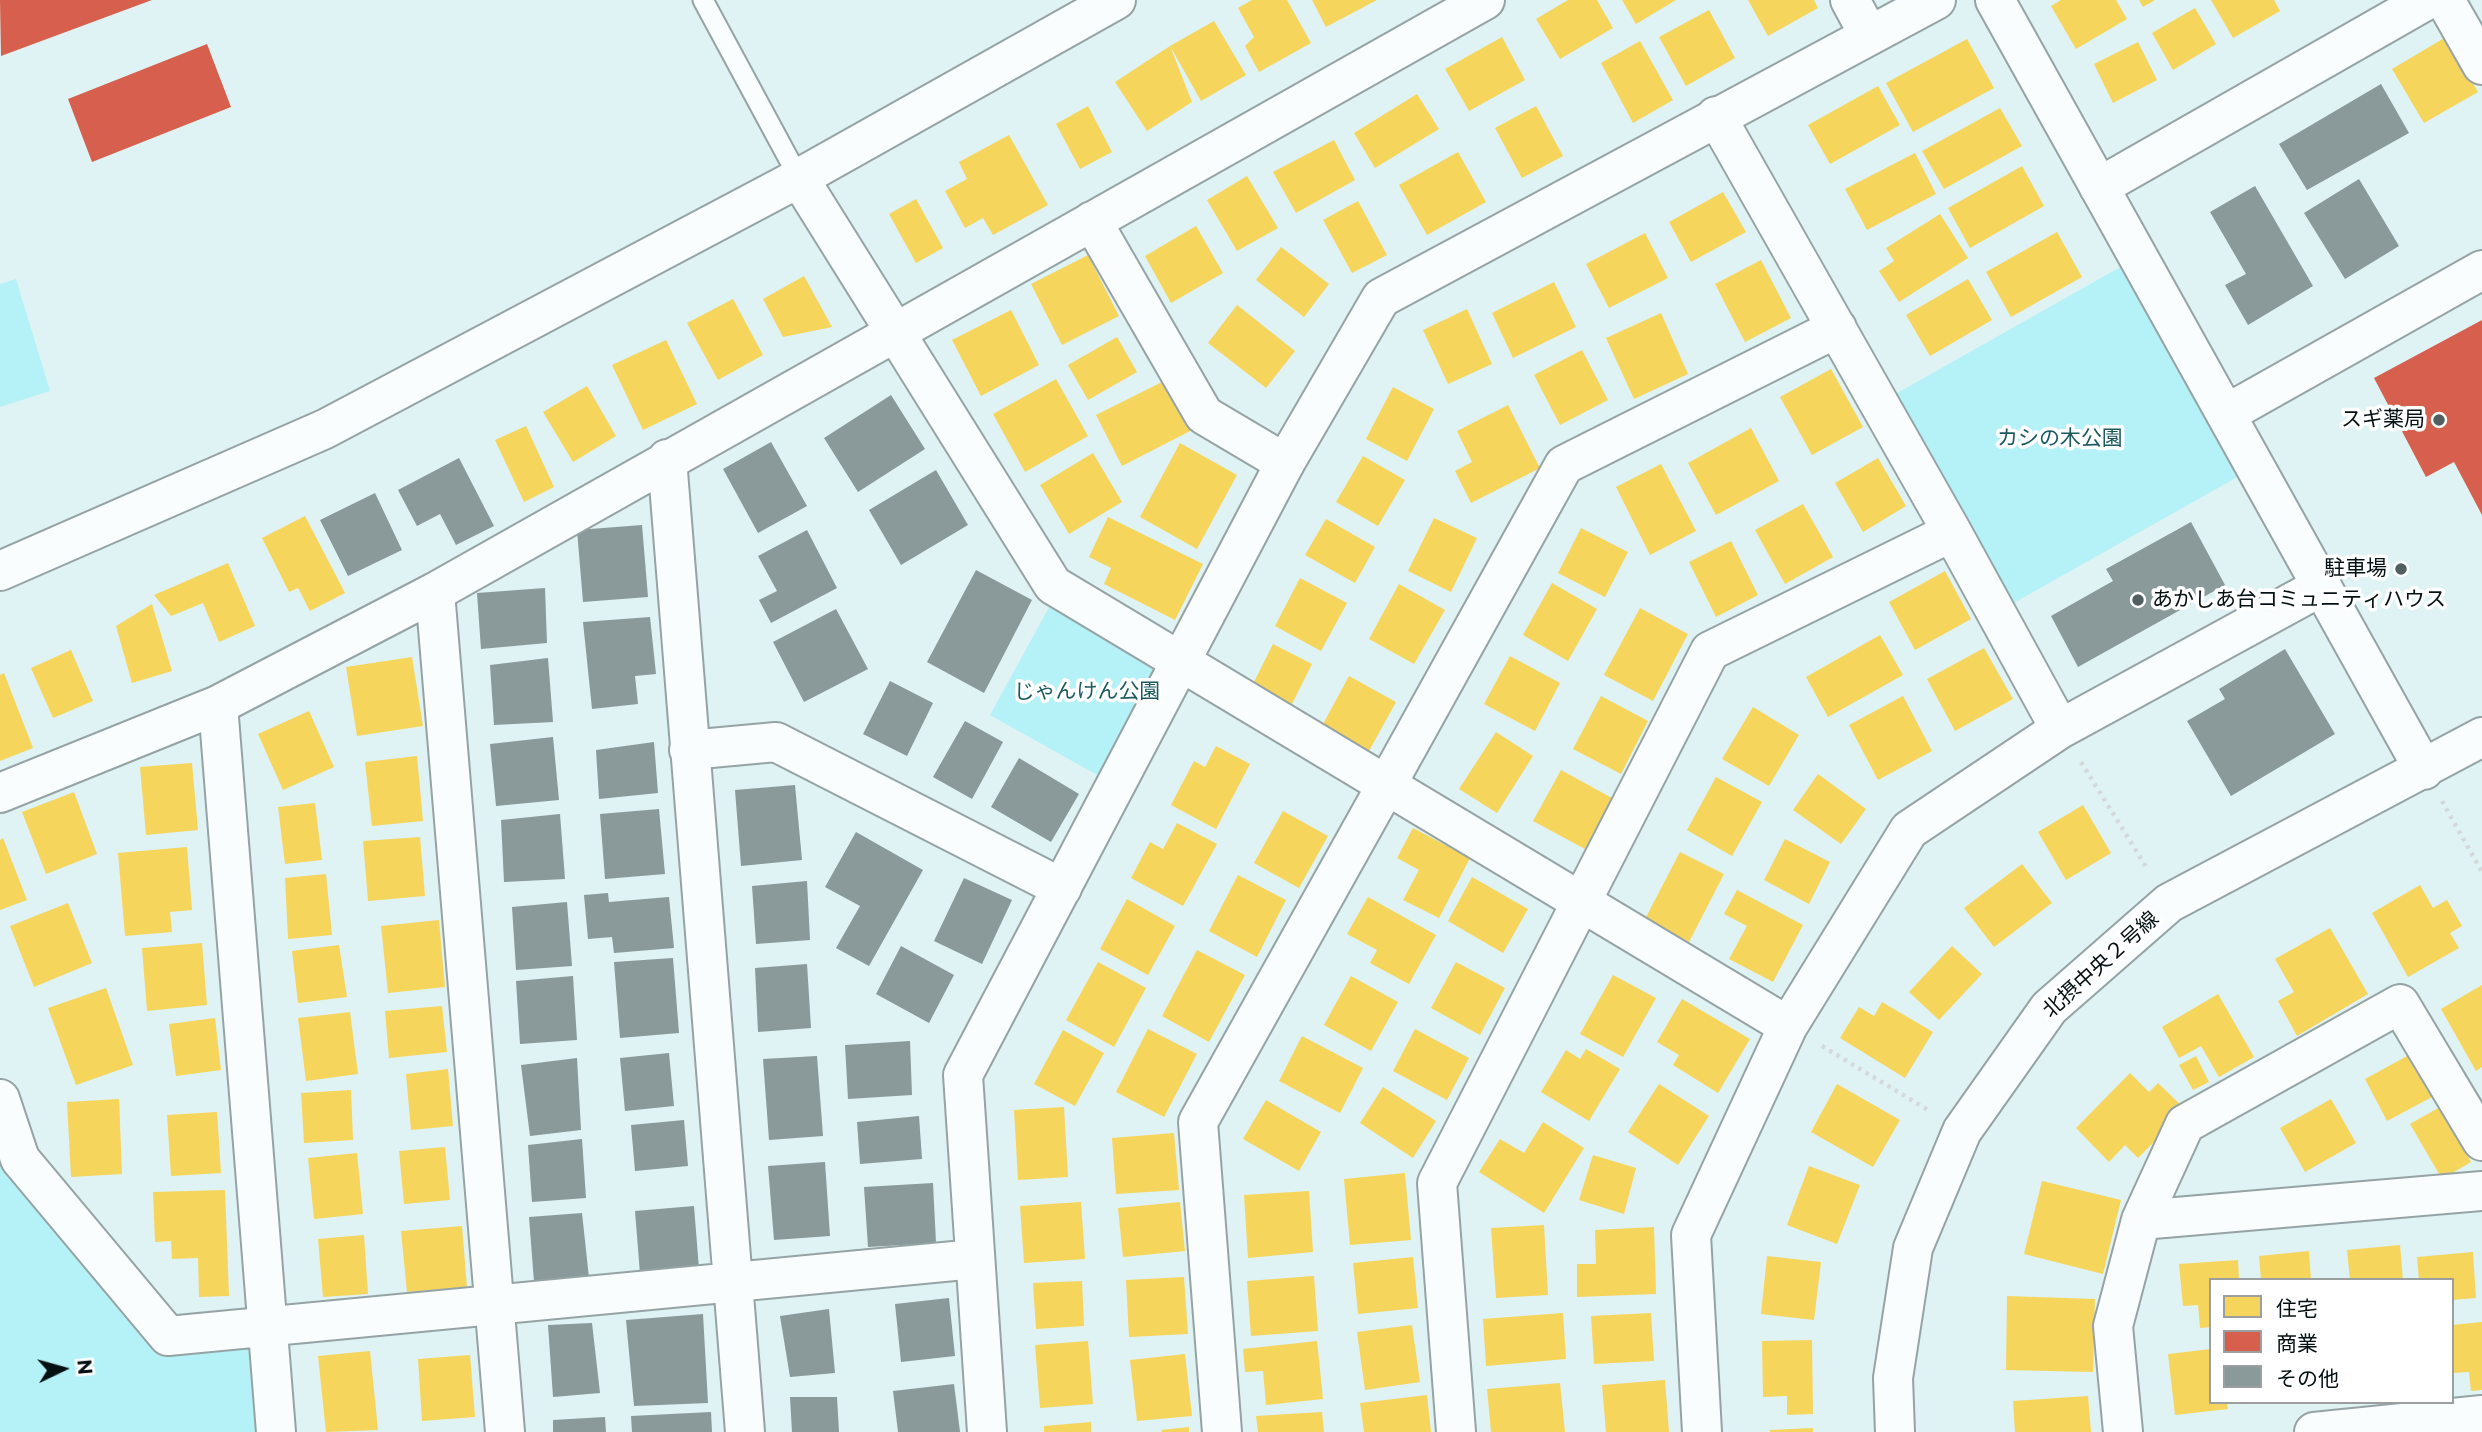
<!DOCTYPE html>
<html>
<head>
<meta charset="utf-8">
<style>
	body { margin:0 }
	#map { position:relative; width:2482px; height:1432px; overflow:hidden; background:#dff2f4; font-family:Montserrat,"Noto Sans JP",sans-serif }
	canvas { display:block }
	.legend { position:absolute; left:2209px; top:1278px; width:245px; height:126px; box-sizing:border-box; background:#fff; border:2px solid #9b9fa0; margin:0; padding:9px 12px; list-style:none; font-size:21px; color:#051012 }
	.legend li { display:flex; align-items:center; gap:14px; height:35px }
	.legend b { width:35px; border:2px solid #9b9fa0 }
	.north { position:absolute; left:28px; top:1334px; width:70px; height:70px; -webkit-text-stroke:5px #fff; paint-order:stroke; rotate:85deg; font-size:19px; font-weight:700; line-height:28px; text-align:center; color:#051012 }
	.north::after { content:''; display:block; margin:auto; width:24px; height:32px; background:#051012; clip-path:polygon(50% 0,100% 100%,50% 72%,0 100%) }
</style>
</head>
<body>
<div id="map">
<canvas width="2482" height="1432"></canvas>
<ul class="legend">
<li><b style="height:19px;background:#f6d55c"></b>住宅</li>
<li><b style="height:19px;background:#d6604d"></b>商業</li>
<li><b style="height:19px;background:#8a999a"></b>その他</li>
</ul>
<div class="north">N</div>
</div>
<script>
const context = document.querySelector('canvas').getContext('2d');
context.lineJoin = 'round';
function paint(path, color) {
  context.fillStyle = color;
  context.fill(path, 'evenodd');
}
function poly(rows) {
  const path = new Path2D();
  for (const r of rows) {
    path.moveTo(r[0], r[1]);
    for (let i = 2; i < r.length; i += 2) path.lineTo(r[i], r[i + 1]);
  }
  return path;
}
function trace(path, color, width, dash) {
  context.strokeStyle = color;
  context.lineWidth = width;
  context.lineCap = dash ? 'butt' : 'round';
  context.setLineDash(dash || []);
  context.stroke(path);
}
function label(font, color, halo, rows, align = 'center') {
  context.font = font + ' Montserrat,"Noto Sans JP",sans-serif';
  context.lineWidth = 7;
  context.setLineDash([]);
  context.textBaseline = 'middle';
  context.strokeStyle = halo;
  context.fillStyle = color;
  for (const [text, x, y, turn = 0] of rows) {
    context.save();
    context.translate(x, y);
    context.rotate((+turn || 0) * Math.PI / 180);
    context.textAlign = isNaN(turn) ? turn : align;
    if (halo) context.strokeText(text, 0, 0);
    context.fillText(text, 0, 0);
    context.restore();
  }
}
const green = poly([
	[2124,265,2241,475,2010,605,1892,396],
	[16,279,50,391,0,407,0,284],
	[1052,602,1181,660,1115,785,990,715],
	[0,1128,164,1341,263,1330,269,1432,0,1432]
]);
const homes = poly([
	[1252,0,1287,0,1311,43,1259,72,1245,46,1254,37,1238,8],
	[1312,0,1377,0,1326,27],
	[1568,0,1597,0,1613,28,1560,59,1536,19],
	[1622,0,1676,0,1636,24],
	[1748,0,1814,0,1818,8,1768,36],
	[2061,0,2116,0,2127,19,2076,49,2051,6],
	[2139,0,2155,0,2143,7],
	[2211,0,2274,0,2280,11,2233,38],
	[2195,8,2216,44,2173,70,2152,33],
	[1709,10,1735,58,1686,86,1659,37],
	[1214,21,1246,75,1201,101,1170,46],
	[1502,37,1525,80,1469,111,1445,69],
	[2446,37,2478,92,2424,123,2392,69],
	[1967,39,1994,88,1913,132,1886,83],
	[1640,41,1673,100,1633,123,1601,63],
	[2138,42,2157,80,2113,103,2094,64],
	[1170,46,1192,102,1147,131,1115,82],
	[1878,86,1900,125,1830,164,1808,125],
	[1417,94,1439,129,1375,168,1354,133],
	[1088,106,1112,152,1080,169,1056,124],
	[1536,106,1563,156,1522,178,1495,128],
	[2000,108,2022,146,1944,189,1922,151],
	[1009,135,1048,205,993,235,983,218,965,228,945,191,967,179,959,162],
	[1334,140,1355,180,1296,213,1273,172],
	[1458,152,1486,202,1427,235,1399,185],
	[1915,153,1936,194,1867,230,1845,189],
	[2022,166,2044,206,1970,248,1948,208],
	[1247,176,1278,228,1237,251,1207,200],
	[1723,192,1746,232,1691,262,1669,222],
	[916,199,943,248,916,263,889,214],
	[1358,201,1387,255,1352,273,1323,220],
	[1940,214,1968,258,1899,302,1879,271,1894,261,1886,248],
	[1196,226,1223,273,1171,303,1145,256],
	[2057,232,2082,277,2011,317,1986,272],
	[1645,233,1668,278,1609,308,1586,264],
	[1281,247,1329,284,1304,317,1256,280],
	[1088,255,1119,316,1062,345,1031,284],
	[1761,260,1791,318,1745,342,1715,284],
	[804,276,832,327,783,337,763,299],
	[1968,279,1992,320,1930,356,1906,315],
	[1554,282,1576,327,1513,358,1492,313],
	[733,299,763,355,718,380,687,323],
	[1237,305,1295,351,1266,388,1208,343],
	[1467,309,1492,364,1448,384,1423,330],
	[1011,310,1039,365,981,396,952,340],
	[1661,313,1688,374,1634,399,1606,338],
	[1117,337,1137,372,1088,400,1068,365],
	[666,340,697,404,643,430,612,365],
	[1582,350,1608,400,1560,425,1534,375],
	[1831,369,1863,427,1812,455,1780,397],
	[1056,379,1088,436,1025,472,993,414],
	[1166,380,1192,430,1122,466,1096,415],
	[587,386,616,436,573,462,543,412],
	[1393,387,1434,409,1407,461,1366,439],
	[1508,405,1540,468,1471,503,1455,471,1472,462,1457,431],
	[526,426,554,487,524,502,495,440],
	[1751,428,1779,481,1716,515,1688,463],
	[1180,443,1237,475,1197,549,1140,517],
	[1093,453,1122,502,1069,534,1040,485],
	[1363,456,1405,480,1378,526,1336,502],
	[1878,458,1906,506,1863,532,1835,483],
	[1661,464,1696,531,1650,555,1616,487],
	[1803,504,1833,557,1785,584,1755,530],
	[305,516,345,593,310,611,298,588,289,592,262,538],
	[1108,517,1203,564,1175,620,1104,584,1111,568,1089,557],
	[1434,518,1477,538,1451,592,1408,571],
	[1326,519,1375,547,1355,583,1305,555],
	[1581,528,1628,552,1605,597,1558,573],
	[1731,541,1758,595,1716,617,1689,562],
	[228,563,255,626,219,642,203,603,171,616,154,595],
	[1945,571,1971,619,1915,650,1889,602],
	[1300,578,1347,603,1321,651,1275,626],
	[1552,583,1597,609,1568,661,1523,635],
	[1399,584,1445,610,1414,664,1369,639],
	[152,604,172,671,132,683,116,626],
	[1640,608,1688,634,1653,701,1604,675],
	[1880,635,1903,675,1828,717,1806,677],
	[1273,644,1312,664,1292,704,1253,684],
	[1984,648,2013,699,1955,731,1927,679],
	[71,650,93,701,53,718,31,668],
	[1510,656,1560,683,1535,731,1484,704],
	[412,657,423,726,357,736,346,667],
	[4,673,33,748,0,761,0,675],
	[1349,676,1396,702,1369,751,1322,726],
	[1601,696,1648,721,1621,774,1573,749],
	[1903,696,1932,751,1878,780,1849,725],
	[1753,707,1799,735,1769,786,1722,759],
	[309,711,334,767,283,790,258,734],
	[1496,732,1533,756,1497,813,1459,789],
	[1216,746,1250,764,1216,829,1171,805,1194,761,1205,767],
	[417,756,423,821,372,826,365,762],
	[192,763,198,830,146,835,140,767],
	[1561,770,1612,798,1585,849,1533,821],
	[1818,774,1866,809,1841,844,1793,810],
	[1716,777,1762,802,1732,856,1687,830],
	[74,792,97,854,46,874,22,812],
	[315,803,322,860,285,864,278,807],
	[2083,805,2111,853,2066,880,2038,832],
	[1283,811,1328,836,1299,888,1254,863],
	[1177,823,1217,844,1183,906,1131,878,1150,842,1163,849],
	[1413,828,1470,858,1439,918,1403,900,1419,870,1397,858],
	[420,837,425,896,368,901,363,841],
	[3,838,27,900,0,910,0,840],
	[1785,839,1830,862,1809,904,1764,880],
	[187,847,192,910,170,912,172,932,125,936,118,853],
	[1680,852,1724,874,1689,942,1645,919],
	[2022,864,2052,903,1994,947,1964,908],
	[326,874,332,935,288,939,285,878],
	[1238,875,1286,900,1257,957,1209,931],
	[1472,877,1528,909,1503,953,1448,921],
	[2420,885,2433,908,2447,900,2462,926,2450,933,2459,948,2408,977,2372,913],
	[1737,890,1803,925,1773,982,1729,959,1747,926,1724,914],
	[1368,897,1436,935,1409,984,1370,963,1377,950,1347,934],
	[1127,899,1175,926,1148,975,1100,949],
	[68,903,92,963,34,987,10,926],
	[439,920,445,987,388,993,381,926],
	[2330,928,2368,994,2297,1036,2278,1001,2294,992,2275,959],
	[202,943,207,1005,147,1011,142,948],
	[339,945,347,997,298,1003,292,951],
	[1952,946,1982,974,1939,1020,1909,992],
	[1197,950,1245,975,1209,1042,1162,1016],
	[1098,962,1146,988,1114,1047,1066,1020],
	[1456,962,1505,988,1480,1035,1431,1008],
	[1613,975,1656,998,1623,1057,1580,1034],
	[1351,976,1398,1002,1371,1051,1324,1025],
	[2482,985,2482,1067,2476,1071,2441,1009],
	[106,988,133,1065,76,1085,48,1008],
	[2218,994,2254,1057,2219,1077,2201,1046,2179,1058,2162,1027],
	[1682,999,1750,1039,1718,1093,1673,1065,1679,1055,1657,1042],
	[1882,1002,1933,1032,1905,1078,1840,1038,1859,1007,1874,1016],
	[442,1006,447,1052,389,1058,385,1011],
	[350,1012,358,1074,306,1081,298,1018],
	[215,1018,221,1070,176,1076,169,1024],
	[1148,1029,1197,1054,1164,1117,1116,1092],
	[1415,1029,1469,1058,1447,1100,1393,1071],
	[1063,1030,1104,1053,1075,1106,1034,1084],
	[1302,1036,1363,1068,1340,1113,1279,1081],
	[1586,1049,1620,1069,1589,1121,1541,1092,1566,1050,1580,1059],
	[2409,1055,2432,1097,2387,1121,2365,1079],
	[2196,1056,2209,1082,2193,1090,2179,1065],
	[448,1069,453,1126,411,1130,406,1074],
	[2130,1073,2149,1092,2158,1083,2186,1110,2138,1158,2125,1145,2109,1162,2076,1128],
	[1659,1084,1709,1116,1678,1165,1628,1132],
	[1837,1084,1900,1120,1873,1167,1811,1132],
	[1383,1087,1436,1121,1413,1158,1360,1123],
	[351,1090,353,1140,304,1143,301,1093],
	[119,1099,122,1174,71,1177,67,1102],
	[2331,1099,2356,1143,2305,1172,2280,1128],
	[1266,1100,1321,1132,1299,1171,1243,1139],
	[1064,1107,1068,1177,1018,1180,1014,1110],
	[2440,1107,2471,1162,2442,1179,2410,1124],
	[217,1112,221,1173,171,1176,167,1115],
	[1543,1122,1584,1148,1544,1213,1479,1172,1500,1139,1524,1153],
	[1174,1133,1179,1190,1116,1194,1112,1138],
	[445,1147,450,1200,404,1204,399,1151],
	[357,1153,363,1214,314,1219,308,1158],
	[1593,1155,1636,1168,1624,1214,1579,1200],
	[1809,1166,1860,1185,1837,1244,1787,1225],
	[1405,1173,1411,1240,1350,1245,1344,1179],
	[2042,1181,2121,1200,2103,1274,2024,1254],
	[225,1190,229,1296,199,1297,198,1258,172,1259,171,1241,155,1242,153,1192],
	[1309,1191,1313,1252,1248,1258,1244,1195],
	[1081,1202,1085,1259,1024,1263,1020,1206],
	[1180,1202,1185,1251,1123,1257,1118,1208],
	[1544,1225,1548,1295,1496,1298,1491,1228],
	[462,1226,467,1287,407,1292,401,1231],
	[1654,1227,1656,1294,1577,1297,1577,1264,1596,1264,1595,1230],
	[364,1235,368,1294,323,1297,318,1239],
	[2400,1245,2403,1280,2350,1280,2347,1250],
	[2309,1251,2311,1280,2261,1280,2259,1256],
	[2473,1252,2476,1298,2452,1300,2452,1280,2419,1280,2417,1257],
	[1767,1256,1821,1262,1814,1320,1761,1314],
	[1413,1257,1418,1308,1358,1314,1353,1263],
	[2238,1260,2239,1280,2211,1280,2211,1327,2200,1328,2198,1305,2183,1306,2179,1264],
	[1314,1276,1318,1331,1251,1336,1247,1281],
	[1184,1277,1188,1334,1129,1337,1126,1280],
	[1082,1281,1084,1326,1036,1329,1033,1283],
	[2007,1296,2095,1299,2093,1372,2006,1370],
	[1563,1313,1566,1359,1486,1366,1483,1319],
	[1651,1313,1654,1361,1594,1364,1591,1316],
	[2482,1322,2482,1390,2471,1391,2469,1372,2452,1373,2452,1325],
	[1412,1325,1420,1382,1365,1390,1357,1332],
	[1812,1340,1813,1414,1787,1415,1787,1396,1763,1397,1762,1341],
	[1088,1341,1093,1404,1040,1408,1035,1345],
	[1317,1341,1323,1399,1266,1405,1263,1371,1245,1372,1243,1349],
	[2211,1349,2211,1402,2227,1402,2228,1409,2175,1415,2168,1354],
	[370,1351,378,1430,326,1432,318,1356],
	[1185,1354,1192,1416,1137,1421,1130,1360],
	[470,1355,475,1417,422,1421,418,1359],
	[1665,1380,1669,1432,1606,1432,1602,1385],
	[1560,1383,1565,1432,1491,1432,1487,1389],
	[1427,1395,1431,1432,1364,1432,1360,1403],
	[2088,1396,2091,1432,2015,1432,2013,1401],
	[1322,1412,1324,1432,1258,1432,1256,1416],
	[1091,1422,1091,1432,1044,1432,1044,1426],
	[1189,1427,1189,1432,1162,1432,1161,1430],
	[1813,1428,1813,1432,1770,1432,1770,1430]
]);
const shops = poly([
	[0,0,152,0,1,56],
	[207,44,231,107,92,162,68,99],
	[2482,320,2482,515,2454,462,2426,477,2374,378]
]);
const building = poly([
	[2381,84,2409,133,2307,190,2279,144],
	[2359,179,2399,246,2345,279,2304,213],
	[2255,186,2313,286,2248,325,2225,285,2246,274,2210,212],
	[891,395,925,449,858,492,824,438],
	[771,442,807,506,758,533,723,469],
	[459,458,494,526,456,545,440,514,417,526,398,490],
	[936,470,968,525,901,565,869,510],
	[375,493,402,550,348,576,320,520],
	[2191,522,2225,585,2078,667,2051,616,2113,581,2106,569],
	[642,525,648,597,583,602,577,530],
	[807,530,837,588,771,623,759,600,777,591,758,556],
	[976,570,1032,600,984,693,927,662],
	[545,588,547,643,481,649,477,593],
	[836,609,868,669,804,702,773,642],
	[650,617,656,674,635,676,638,704,592,709,583,622],
	[2285,649,2335,734,2231,796,2187,721,2225,699,2219,689],
	[548,658,553,722,494,725,490,665],
	[890,681,933,703,907,756,863,734],
	[965,721,1003,742,972,799,933,777],
	[553,737,559,800,496,806,490,744],
	[654,742,658,793,599,799,596,750],
	[1019,758,1079,794,1051,842,991,807],
	[795,785,802,860,741,866,735,790],
	[659,809,665,874,605,879,600,814],
	[560,814,565,879,504,882,501,820],
	[856,832,923,870,869,966,836,948,860,906,825,887],
	[964,878,1012,900,982,964,934,941],
	[807,881,810,940,756,944,752,886],
	[608,893,609,902,669,897,674,948,614,953,612,937,588,939,584,895],
	[567,902,572,966,516,970,512,907],
	[901,946,954,975,929,1023,876,994],
	[673,958,679,1033,620,1038,614,962],
	[807,964,811,1028,758,1032,755,968],
	[573,976,577,1040,520,1044,516,981],
	[910,1041,912,1095,848,1099,845,1045],
	[669,1053,674,1106,625,1111,620,1058],
	[817,1056,823,1136,769,1140,763,1059],
	[577,1058,581,1130,530,1136,521,1065],
	[919,1116,922,1159,860,1164,857,1122],
	[684,1120,688,1166,635,1171,631,1125],
	[582,1139,586,1198,532,1202,528,1145],
	[825,1162,830,1236,774,1240,768,1166],
	[933,1183,936,1243,868,1247,864,1187],
	[694,1206,699,1269,640,1274,635,1211],
	[582,1213,589,1278,534,1282,529,1217],
	[949,1298,955,1356,901,1362,895,1304],
	[829,1309,835,1373,790,1377,780,1316],
	[703,1314,708,1403,634,1406,626,1320],
	[592,1323,600,1393,553,1397,548,1325],
	[954,1384,960,1432,898,1432,893,1391],
	[790,1397,837,1397,839,1432,792,1432],
	[711,1412,712,1432,632,1432,631,1416],
	[605,1417,606,1432,553,1432,553,1420]
]);
const path = poly([
	[2081,762,2148,870],
	[2442,801,2482,872],
	[1822,1046,1928,1110]
]);
const service = poly([
	[703,0,799,178]
]);
const minor = poly([
	[1850,0,1869,35],
	[2445,0,2482,65],
	[1716,116,1952,532,2060,729],
	[799,178,1053,585,1788,1026],
	[2099,187,2427,0],
	[1092,221,1204,415,1285,463],
	[2226,414,2482,270],
	[667,459,745,1432],
	[435,592,505,1432],
	[218,705,276,1432],
	[689,750,776,742,1062,888],
	[0,793,218,705,435,592,1485,0],
	[0,1099,20,1159,168,1336,975,1259],
	[2141,1220,2482,1191],
	[1222,1432,1198,1122,1387,784,1564,465,1837,328],
	[1456,1432,1437,1183,1710,651,1952,532],
	[1702,1432,1691,1235,1788,1026,1909,830,2060,729,2322,586],
	[2123,1432,2113,1326,2141,1220,2185,1124,2400,1004,2482,1141],
	[2314,1432,2482,1415]
]);
const tertiary = poly([
	[1995,0,2424,770],
	[0,571,325,429,799,178,1116,0],
	[987,1432,963,1075,1285,463,1381,298,1936,0],
	[1895,1432,1893,1378,1913,1248,1962,1131,2049,1008,2169,903,2482,737]
]);
const markers = [
	[2439,420,7,"#515f61"],
	[2401,569,7,"#515f61"],
	[2138,600,7,"#515f61"]
];
const poiNames = [
	["スギ薬局",2425,420],
	["駐車場",2387,569],
	["あかしあ台コミュニティハウス",2152,600,"left"]
];
const parkNames = [
	["カシの木公園",2060,439],
	["じゃんけん公園",1087,692]
];
const streetNames = [
	["北摂中央２号線",2101,965,-42]
];
paint(green, '#b4f2f8');
paint(homes, '#f6d55c');
paint(shops, '#d6604d');
paint(building, '#8a999a');
trace(service, '#95a3a5', 23);
trace(minor, '#95a3a5', 42);
trace(tertiary, '#95a3a5', 42);
trace(path, '#d4d9da', 4.5, [3.5, 5]);
trace(service, '#fafdfd', 19);
trace(minor, '#fafdfd', 38);
trace(tertiary, '#fafdfd', 38);
for (const [x, y, r, color] of markers) {
  const dot = new Path2D();
  dot.arc(x, y, r, 0, 2 * Math.PI);
  context.fillStyle = color;
  context.fill(dot);
  trace(dot, '#fff', 2.5);
}
label('21px', '#051012', '#fff', poiNames, 'right');
label('21px', '#1c5a60', '#fff', parkNames);
label('21px', '#051012', '#fff', streetNames);
</script>
</body>
</html>
